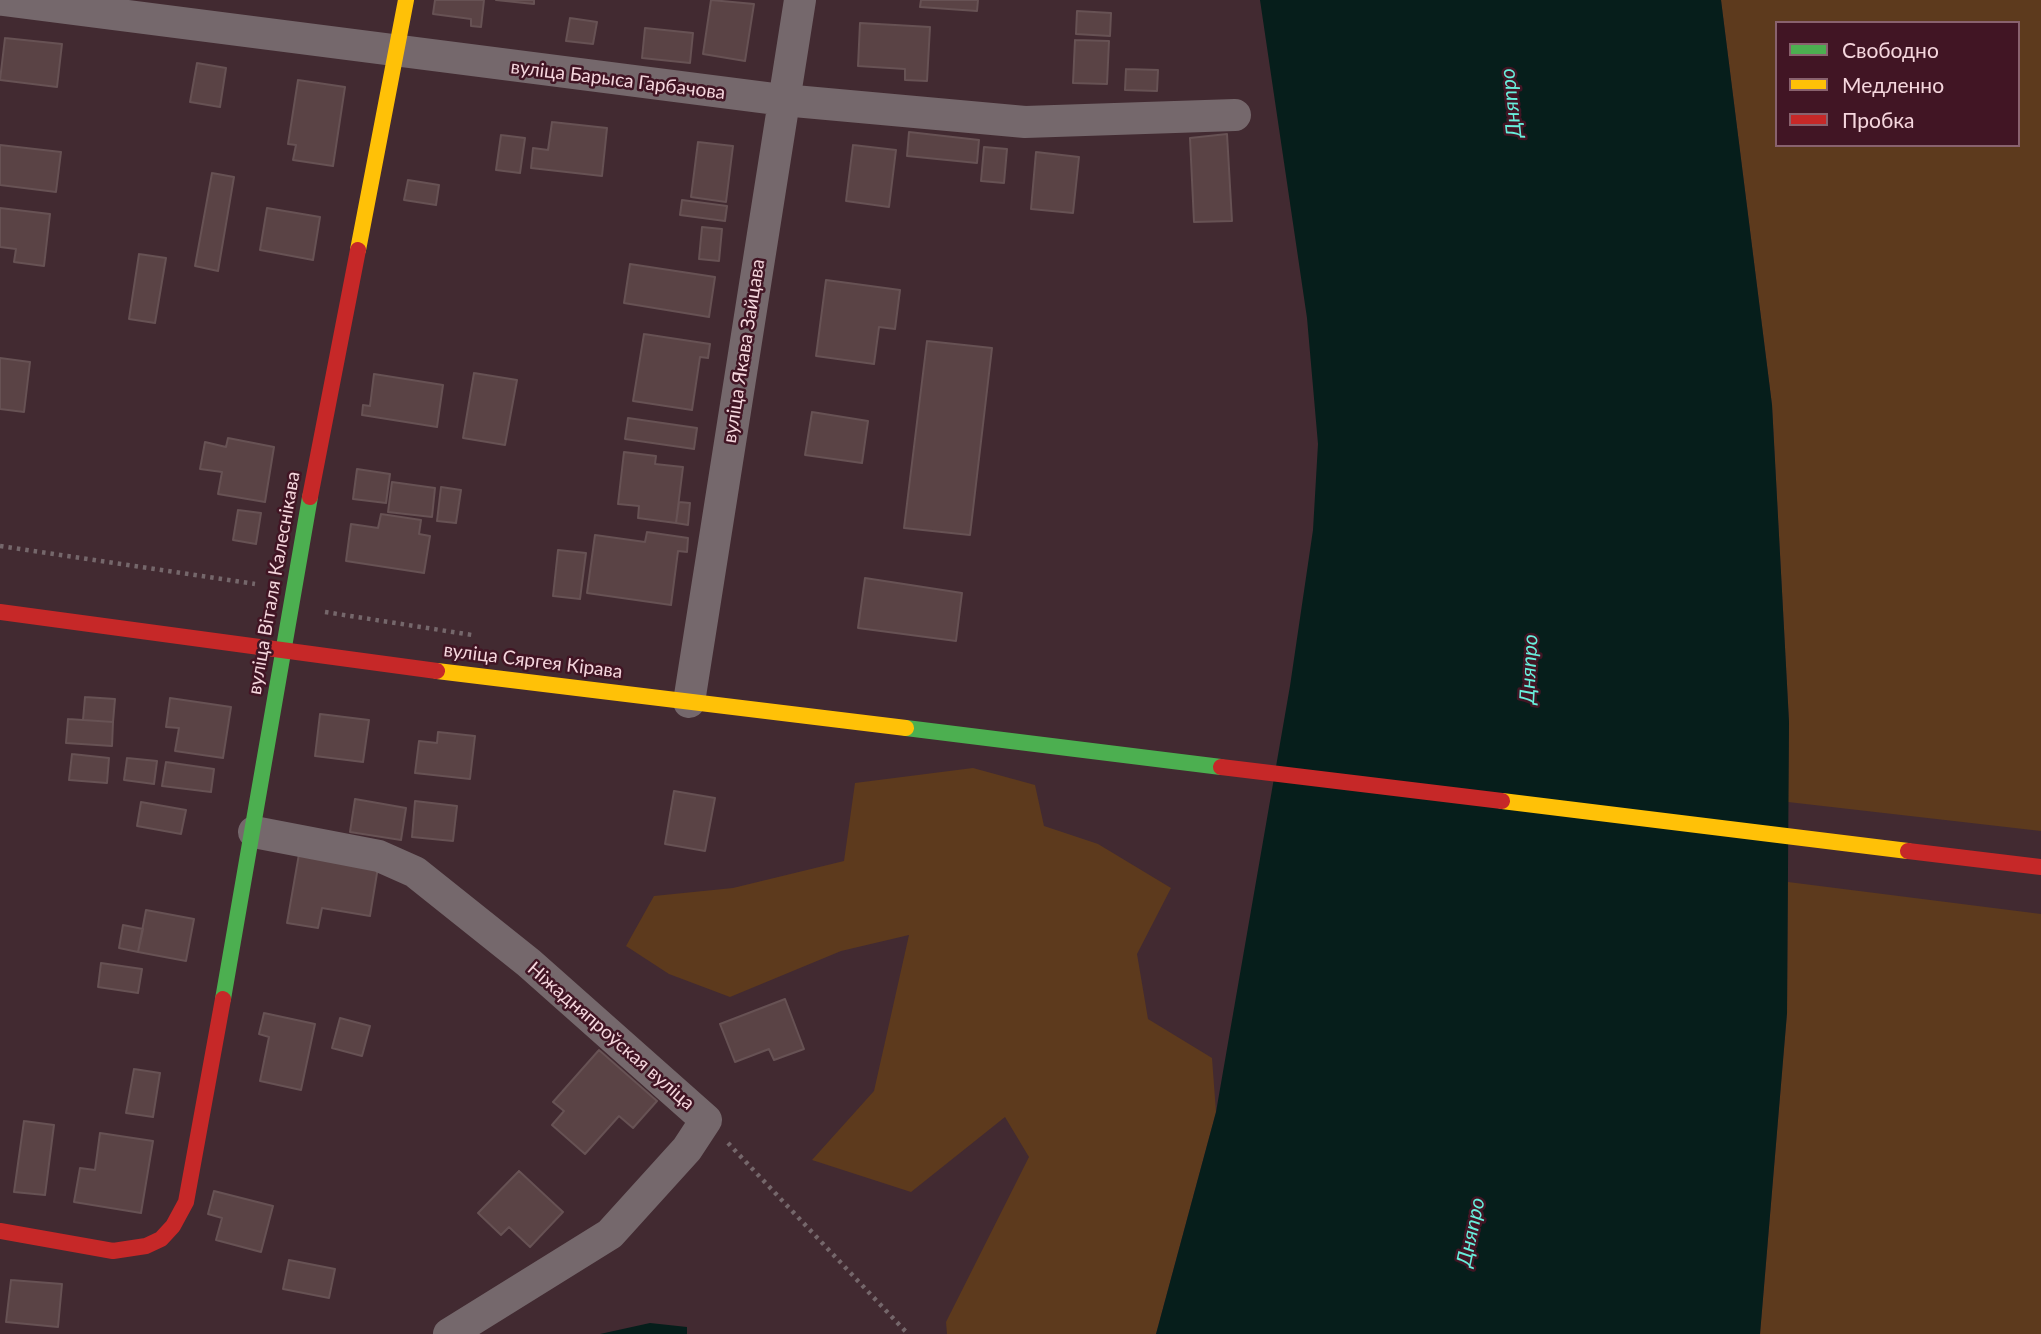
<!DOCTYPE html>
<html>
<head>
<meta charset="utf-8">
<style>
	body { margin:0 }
	#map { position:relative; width:2041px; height:1334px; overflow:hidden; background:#422a31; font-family:Lato,sans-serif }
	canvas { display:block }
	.legend { position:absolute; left:1775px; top:21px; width:245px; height:126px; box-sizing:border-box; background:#411524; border:2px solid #89626e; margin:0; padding:9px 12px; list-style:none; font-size:21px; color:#f5d6dd }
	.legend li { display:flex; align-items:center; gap:14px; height:35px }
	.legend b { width:35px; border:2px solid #89626e }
</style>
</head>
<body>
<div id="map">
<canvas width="2041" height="1334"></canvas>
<ul class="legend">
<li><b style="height:9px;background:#4caf50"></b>Свободно</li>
<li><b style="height:9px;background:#ffc107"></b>Медленно</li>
<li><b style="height:9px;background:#c62828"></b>Пробка</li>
</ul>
</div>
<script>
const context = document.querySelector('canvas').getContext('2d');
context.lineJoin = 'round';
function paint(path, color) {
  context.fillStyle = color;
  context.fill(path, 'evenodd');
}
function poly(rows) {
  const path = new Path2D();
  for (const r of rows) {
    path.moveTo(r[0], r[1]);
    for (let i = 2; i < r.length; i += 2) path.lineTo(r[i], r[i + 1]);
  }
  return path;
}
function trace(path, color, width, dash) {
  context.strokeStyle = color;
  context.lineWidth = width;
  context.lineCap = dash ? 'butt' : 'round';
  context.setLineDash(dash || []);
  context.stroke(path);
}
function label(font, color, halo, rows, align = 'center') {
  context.font = font + ' Lato,sans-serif';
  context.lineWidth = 5;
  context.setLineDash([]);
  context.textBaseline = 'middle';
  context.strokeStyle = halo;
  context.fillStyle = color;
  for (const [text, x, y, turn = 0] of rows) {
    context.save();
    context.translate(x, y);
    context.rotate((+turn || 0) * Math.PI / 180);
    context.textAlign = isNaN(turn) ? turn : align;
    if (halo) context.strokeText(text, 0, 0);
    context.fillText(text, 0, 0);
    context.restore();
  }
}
const green = poly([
	[1721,0,2041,0,2041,831,1788,802,1789,722,1772,405],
	[1777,23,2018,23,2018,145,1777,145],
	[973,768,1035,785,1044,826,1098,844,1171,888,1137,954,1148,1019,1212,1058,1216,1112,1156,1334,947,1334,946,1322,1029,1157,1005,1117,911,1192,812,1160,874,1091,909,935,841,951,730,997,669,974,626,946,654,896,733,888,844,861,855,783],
	[1788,882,2041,914,2041,1334,1760,1334,1787,1013]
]);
const water = poly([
	[1260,0,1721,0,1772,405,1789,722,1787,1013,1760,1334,1156,1334,1216,1112,1290,686,1313,530,1318,444,1307,318],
	[650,1323,687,1327,687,1334,600,1334]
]);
const building = poly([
	[435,0,484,0,481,27,471,26,471,19,433,14,435,0],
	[496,0,534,0,534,4,496,0],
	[711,0,754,4,745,61,703,54,711,0],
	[921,0,978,0,977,11,920,7,921,0],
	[1077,11,1111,13,1110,36,1076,34,1077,11],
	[570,18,597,22,593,44,566,41,570,18],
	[860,23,930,27,927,81,905,80,905,69,858,66,860,23],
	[645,28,693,33,690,63,642,58,645,28],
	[5,38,62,44,57,87,0,80,5,38],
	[1075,40,1109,41,1107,84,1073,83,1075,40],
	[197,63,226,68,220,107,190,102,197,63],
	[1126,69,1158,70,1157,91,1125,90,1126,69],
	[298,80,345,87,333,166,293,160,296,145,288,144,298,80],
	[552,122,607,128,602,176,531,168,533,148,548,150,552,122],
	[909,132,979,140,977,163,907,156,909,132],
	[1227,134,1232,221,1194,222,1190,138,1227,134],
	[501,135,525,138,520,173,496,170,501,135],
	[698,142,733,146,726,202,691,197,698,142],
	[0,145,61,152,56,192,0,185,0,145],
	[853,145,896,150,889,207,846,201,853,145],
	[984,147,1007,149,1004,183,981,181,984,147],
	[1036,152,1079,157,1073,213,1031,209,1036,152],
	[212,173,234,177,218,271,195,266,212,173],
	[408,180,439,185,436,205,404,200,408,180],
	[682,200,727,206,725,221,680,215,682,200],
	[0,208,50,214,44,266,14,262,16,249,0,247,0,208],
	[267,208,320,217,313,260,260,250,267,208],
	[702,227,722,229,719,261,699,259,702,227],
	[139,254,166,258,155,323,129,319,139,254],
	[630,264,715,277,709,317,624,303,630,264],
	[826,280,900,290,895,329,879,327,874,364,816,356,826,280],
	[644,334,710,344,708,358,700,357,692,410,633,401,644,334],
	[927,341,992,348,970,535,904,528,927,341],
	[0,358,30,362,24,412,0,409,0,358],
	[474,373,517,380,505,445,463,438,474,373],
	[374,374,443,385,437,427,362,415,363,405,370,406,374,374],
	[812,412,868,421,862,463,805,455,812,412],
	[628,418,697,428,694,449,625,439,628,418],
	[228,438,274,447,265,502,218,494,222,472,200,469,205,442,226,447,228,438],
	[624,452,656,456,655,464,683,467,676,523,638,518,639,506,618,504,624,452],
	[357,469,390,474,386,503,353,499,357,469],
	[392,482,435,488,432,517,388,512,392,482],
	[441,487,461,490,456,523,437,521,441,487],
	[679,502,690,503,688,525,676,523,679,502],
	[238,510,261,513,256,544,233,540,238,510],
	[381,514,421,520,419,534,430,536,424,573,346,561,351,524,378,528,381,514],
	[647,532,688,538,687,552,678,551,671,605,587,593,595,535,645,542,647,532],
	[558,550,586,553,580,599,553,596,558,550],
	[865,578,962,593,956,641,858,628,865,578],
	[85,697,115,699,113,722,83,720,85,697],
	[170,698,231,707,223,758,175,751,179,728,166,727,170,698],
	[320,714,369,720,363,762,315,756,320,714],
	[68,719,113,722,112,746,66,743,68,719],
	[438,732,475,736,470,779,415,773,419,741,437,743,438,732],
	[72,754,109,758,107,783,69,780,72,754],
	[127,758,157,761,154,784,124,780,127,758],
	[166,762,214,769,211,792,162,786,166,762],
	[674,791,715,798,705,851,665,844,674,791],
	[355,799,406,808,401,840,350,832,355,799],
	[415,801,457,806,453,841,412,837,415,801],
	[141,802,186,810,181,834,137,826,141,802],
	[299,854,378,867,370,916,322,908,318,928,287,923,299,854],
	[146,910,194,919,186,961,138,952,146,910],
	[123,925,143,929,138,952,119,948,123,925],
	[101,963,142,969,138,993,98,987,101,963],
	[785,999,804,1049,774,1060,769,1049,735,1062,720,1024,785,999],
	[264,1013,315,1024,301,1090,260,1081,269,1037,259,1034,264,1013],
	[340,1018,370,1026,362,1056,332,1048,340,1018],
	[599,1050,657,1101,633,1128,619,1116,585,1154,552,1125,564,1111,553,1102,599,1050],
	[134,1069,160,1073,153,1117,126,1113,134,1069],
	[24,1121,54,1125,45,1195,14,1192,24,1121],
	[100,1133,153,1141,141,1213,74,1202,80,1168,95,1170,100,1133],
	[519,1171,563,1212,530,1247,509,1227,501,1235,478,1213,519,1171],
	[214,1191,273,1206,261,1252,216,1240,222,1218,208,1214,214,1191],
	[289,1260,335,1269,329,1298,283,1289,289,1260],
	[11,1280,62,1284,58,1327,6,1322,11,1280]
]);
const path = poly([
	[0,546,255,584],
	[325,612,472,635],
	[728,1143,908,1334]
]);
const street = poly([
	[3,0,783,100,1025,122,1235,115],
	[689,702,800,0],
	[254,832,379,856,415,872,529,963,706,1120,687,1149,610,1234,449,1334]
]);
const fast = poly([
	[906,728,1221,767],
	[223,999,310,497]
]);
const slow = poly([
	[358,250,406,0],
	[437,671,906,728],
	[1502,801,1908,851]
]);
const jam = poly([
	[310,497,358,250],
	[0,612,437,671],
	[1221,767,1502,801],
	[1908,851,2041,867],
	[0,1231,113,1251,146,1246,161,1239,173,1226,186,1202,223,999]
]);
const streetNames = [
	["вуліца Барыса Гарбачова",618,80,7],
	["вуліца Якава Зайцава",744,351,-81],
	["вуліца Віталя Калеснікава",274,583,-80],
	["вуліца Сяргея Кірава",533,661,7],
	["Ніжадняпроўская вуліца",611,1036,41]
];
const waterNames = [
	["Дняпро",1511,103,-96],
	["Дняпро",1529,669,-87],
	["Дняпро",1471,1232,-78]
];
paint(green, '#5d3a1d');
paint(water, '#061e1b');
paint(building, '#5a4345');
trace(building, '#675254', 2);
trace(path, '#75676b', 4.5, [3.5, 5]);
trace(street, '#75686c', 32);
trace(fast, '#4caf50', 16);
trace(slow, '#ffc107', 16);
trace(jam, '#c62828', 16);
label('19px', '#f5d6dd', '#411524', streetNames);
label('italic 21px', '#68efdc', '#411524', waterNames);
</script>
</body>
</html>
